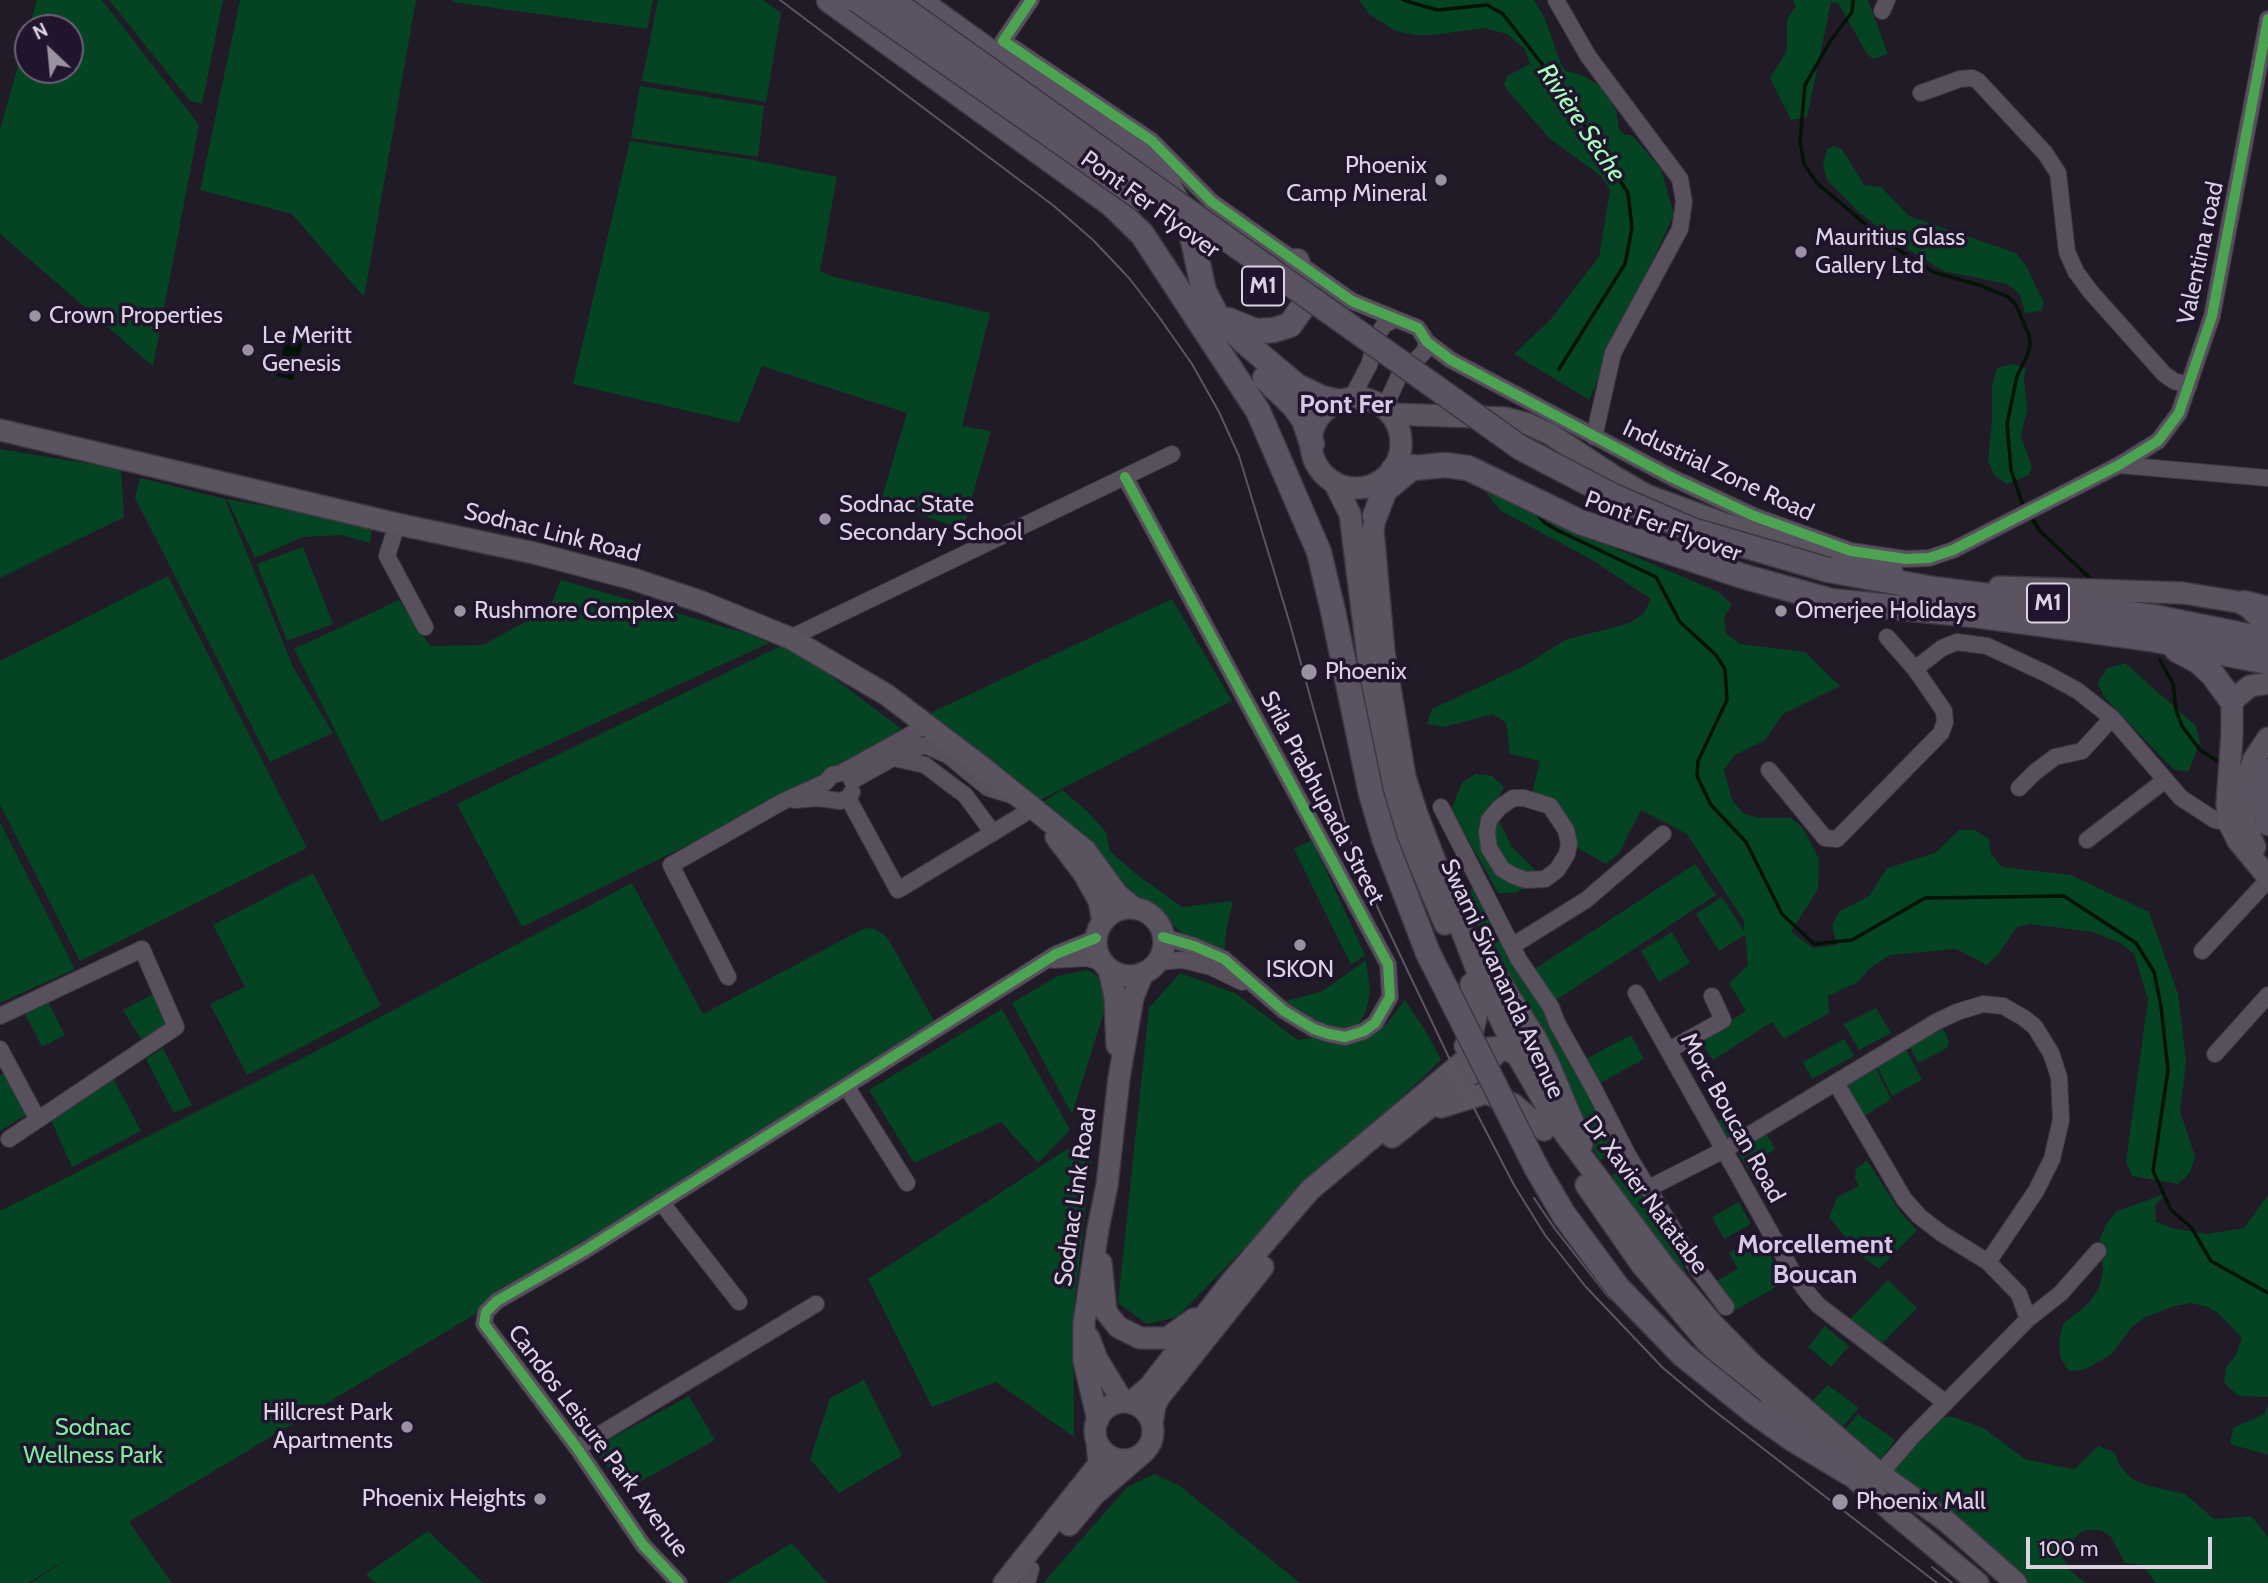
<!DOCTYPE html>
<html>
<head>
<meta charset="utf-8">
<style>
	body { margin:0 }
	#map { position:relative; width:2268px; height:1583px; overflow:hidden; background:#211a27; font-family:Cabin,sans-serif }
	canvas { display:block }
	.north { position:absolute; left:14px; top:14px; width:70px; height:70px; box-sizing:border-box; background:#21142d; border:2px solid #6b6076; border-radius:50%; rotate:334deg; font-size:19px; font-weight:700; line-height:28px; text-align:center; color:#dbd3e4 }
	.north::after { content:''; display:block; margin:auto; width:24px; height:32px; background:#9a92a2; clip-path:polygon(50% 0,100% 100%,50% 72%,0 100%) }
	.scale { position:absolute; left:2026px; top:1537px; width:186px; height:32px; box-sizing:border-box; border:4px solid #dbd3e4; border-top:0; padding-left:9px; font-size:21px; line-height:24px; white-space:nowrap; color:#dbd3e4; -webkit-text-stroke:5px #21142d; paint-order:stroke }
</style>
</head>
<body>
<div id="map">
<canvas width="2268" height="1583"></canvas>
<div class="north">N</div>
<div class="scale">100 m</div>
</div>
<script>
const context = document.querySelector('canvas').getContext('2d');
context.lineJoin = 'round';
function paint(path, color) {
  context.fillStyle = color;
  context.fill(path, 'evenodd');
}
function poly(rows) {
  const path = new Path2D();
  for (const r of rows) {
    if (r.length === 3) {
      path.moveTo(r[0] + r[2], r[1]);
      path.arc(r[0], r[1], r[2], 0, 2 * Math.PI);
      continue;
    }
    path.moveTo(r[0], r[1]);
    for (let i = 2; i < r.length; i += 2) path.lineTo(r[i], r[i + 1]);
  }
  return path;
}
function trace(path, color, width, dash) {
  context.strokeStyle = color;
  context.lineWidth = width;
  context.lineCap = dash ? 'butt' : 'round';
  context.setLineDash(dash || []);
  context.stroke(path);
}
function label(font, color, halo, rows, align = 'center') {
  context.font = font + ' Cabin,sans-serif';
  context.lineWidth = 7;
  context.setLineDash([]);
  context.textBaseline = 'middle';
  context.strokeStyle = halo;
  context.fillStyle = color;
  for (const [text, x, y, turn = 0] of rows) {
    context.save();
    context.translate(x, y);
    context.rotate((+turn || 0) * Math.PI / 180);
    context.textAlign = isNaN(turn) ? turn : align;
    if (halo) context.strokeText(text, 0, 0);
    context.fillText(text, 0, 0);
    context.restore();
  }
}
const green = poly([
	[37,0,102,0,199,125,153,366,0,234,0,130,28,30,28,70,70,70,70,28,29,28],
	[109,0,223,0,202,104,190,101],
	[240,0,416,0,364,297,292,214,200,190],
	[453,0,653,0,647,29,452,2],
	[658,0,763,0,781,13,766,102,642,81],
	[1359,0,1534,0,1544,16,1561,64,1566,71,1582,75,1604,88,1616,110,1619,129,1624,134,1633,136,1661,169,1674,214,1589,400,1514,354,1550,320,1599,257,1610,190,1601,176,1550,139,1508,91,1504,84,1507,76,1530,64,1525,49,1507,34,1484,28,1433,35,1415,35,1396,31,1369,14],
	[1792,0,1868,0,1888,54,1873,59,1867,54,1838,3,1831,2,1807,117,1791,120,1770,78,1787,51,1787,19,1796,6],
	[640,86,764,106,758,157,631,138],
	[630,141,747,159,837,177,820,271,834,277,990,313,962,426,991,431,963,529,881,501,907,413,762,366,739,423,573,384],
	[1834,146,1842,149,1864,185,1881,187,1909,216,2016,253,2026,266,2044,303,2041,311,2025,313,2020,294,2007,284,1943,271,1909,250,1861,214,1827,180,1823,165,1827,149],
	[2013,364,2026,368,2024,378,2027,410,2021,436,2032,467,2029,475,2007,484,1994,475,1988,461,1992,420,1992,386,1997,368],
	[0,449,121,469,124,517,0,578],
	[140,478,225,499,293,667,333,733,270,762,135,498],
	[1484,490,1503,491,1593,539,1719,592,1732,605,1724,617,1726,633,1740,644,1805,652,1840,686,1783,714,1765,740,1735,755,1724,769,1732,800,1743,813,1758,818,1791,818,1803,828,1819,859,1818,889,1791,932,1813,948,1837,945,1832,925,1840,911,1869,896,1887,868,1935,853,1959,830,1975,830,1989,839,1991,854,2002,867,2071,875,2149,912,2178,994,2186,1062,2180,1111,2195,1157,2190,1173,2178,1184,2132,1176,2126,1162,2148,999,2134,954,2122,944,2093,932,2030,924,2017,927,1999,953,1987,965,1956,949,1890,955,1868,970,1858,982,1828,996,1829,1013,1784,1039,1772,1022,1713,1060,1699,1040,1746,1011,1729,983,1748,965,1745,935,1719,951,1696,914,1722,897,1744,931,1744,921,1687,834,1641,810,1619,853,1606,864,1565,841,1532,793,1540,761,1510,754,1506,723,1493,714,1444,727,1427,724,1432,709,1524,666,1565,640,1630,623,1644,613,1651,599,1594,561,1501,511],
	[227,499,372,526,370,543,342,535,303,537,255,558],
	[303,547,333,624,287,641,257,564],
	[168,576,307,848,80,961,0,805,0,661],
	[561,580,749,634,769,643,381,822,294,649,399,600,430,646,483,645,549,609],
	[1172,599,1232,701,1040,800,926,715],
	[787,643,910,735,522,927,457,804],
	[2125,663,2196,726,2200,742,2188,772,2173,769,2104,697,2098,683,2106,669],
	[1475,774,1492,776,1504,787,1497,802,1497,817,1512,847,1535,870,1530,884,1516,893,1498,893,1451,809,1462,783],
	[1062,790,1087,811,1106,832,1110,851,1136,874,1182,907,1233,901,1226,932,1223,968,1122,882,1093,850,1038,805],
	[0,822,75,969,0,1003],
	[1312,840,1365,955,1351,965,1294,849],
	[1695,864,1716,895,1550,1004,1530,972],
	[313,873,381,1006,247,1075,210,1004,245,987,213,925],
	[632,883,703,1014,865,928,875,929,887,937,938,1028,497,1301,129,1522,172,1583,31,1583,74,1555,28,1583,0,1583,0,1211,307,1056],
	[1481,888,1504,948,1533,990,1617,1146,1614,1156,1600,1160,1589,1142,1492,957,1465,899,1471,890],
	[1672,932,1690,963,1659,982,1641,951],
	[1366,960,1370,990,1366,1012,1355,1030,1386,1025,1405,1000,1428,1035,1441,1060,1278,1214,1177,1317,1147,1324,1118,1303,1149,1008,1180,973,1235,993,1298,1040,1346,1032,1326,1031,1279,1003,1323,991],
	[1087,970,1102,979,1104,1012,1072,1114,1012,1003,1058,976],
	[153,994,166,1022,165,1027,142,1041,123,1010],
	[47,1000,65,1035,42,1047,24,1012],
	[1876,1008,1891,1033,1859,1050,1844,1024],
	[1002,1009,1070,1130,1038,1163,1001,1122,914,1163,869,1090],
	[1942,1027,1949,1041,1947,1048,1918,1063,1909,1045],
	[1631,1035,1644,1059,1593,1087,1580,1062],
	[1844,1039,1854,1056,1812,1079,1803,1062],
	[163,1048,192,1105,174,1113,146,1059],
	[1906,1049,1922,1080,1892,1096,1877,1066],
	[1875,1067,1891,1099,1865,1116,1846,1084],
	[5,1073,28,1114,0,1131,0,1075],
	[113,1078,141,1131,72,1167,51,1120],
	[1736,1111,1745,1127,1725,1138,1716,1122],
	[1095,1131,1073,1315,1074,1437,996,1382,932,1407,868,1279],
	[1766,1133,1775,1149,1764,1156,1775,1182,1760,1190,1737,1151],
	[1867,1160,1901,1213,1917,1230,1879,1269,1860,1255,1829,1217,1837,1197,1859,1186,1855,1178,1856,1169],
	[1623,1166,1630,1171,1664,1224,1687,1275,1682,1277,1617,1189,1612,1175],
	[2165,1194,2155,1206,2156,1222,2173,1228,2206,1234,2244,1228,2268,1195,2268,1397,2239,1396,2224,1383,2226,1367,2236,1355,2242,1338,2220,1315,2208,1307,2191,1303,2174,1306,2144,1318,2132,1327,2112,1354,2084,1370,2069,1371,2060,1357,2059,1341,2063,1324,2089,1303,2099,1288,2103,1271,2100,1238,2107,1223,2117,1211],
	[1739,1202,1751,1224,1724,1239,1712,1217],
	[1759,1236,1785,1282,1732,1312,1715,1282,1738,1269,1729,1253],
	[1888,1280,1917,1308,1879,1347,1850,1319],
	[1825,1326,1849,1346,1831,1367,1808,1347],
	[864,1380,902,1456,839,1493,810,1459,830,1398],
	[1828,1385,1859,1408,1842,1427,1811,1402],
	[689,1396,715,1440,625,1490,593,1448],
	[2268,1405,2268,1455,2230,1444,2233,1428,2264,1414],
	[1858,1414,1895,1440,1876,1467,1840,1435],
	[1937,1417,1954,1417,1970,1423,1985,1429,2025,1459,2057,1466,2075,1469,2098,1446,2114,1452,2121,1467,2132,1479,2149,1486,2185,1494,2214,1519,2251,1516,2268,1537,2268,1583,2156,1583,2142,1565,2125,1563,2111,1537,2101,1530,2085,1530,2077,1535,2062,1557,2073,1573,2086,1583,2025,1583,1885,1474],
	[1155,1474,1180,1486,1300,1583,1043,1583,1127,1487],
	[428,1531,483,1583,375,1583,366,1574],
	[792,1543,827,1583,726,1583]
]);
const water = poly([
	[288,331,305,335,293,380,276,376]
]);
const stream = poly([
	[1403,0,1437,10,1487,5,1503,14,1556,82,1628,193,1632,228,1625,264,1559,369],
	[1853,0,1852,12,1831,40,1805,85,1800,141,1804,164,1817,183,1885,241,1933,272,1979,285,2008,297,2016,305,2029,335,2030,345,2027,356,2017,376,2007,424,2011,470,2024,508],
	[1536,513,1545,523,1559,531,1656,577,1680,622,1716,655,1725,669,1727,700,1698,761,1697,776,1711,805,1746,842,1782,914,1814,944,1852,940,1925,898,2064,896,2136,943,2154,972,2161,1006,2168,1070,2153,1171,2171,1210,2191,1227,2211,1261,2268,1293],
	[2031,517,2040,531,2093,581],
	[2160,660,2173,684,2176,710,2182,726,2200,750,2221,763]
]);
const minor = poly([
	[1031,0,1003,41,1152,141,1212,202,1352,301,1418,328,1427,342,1451,360,1673,478,1754,516,1851,551,1906,559,1929,558,1953,550,2119,465,2158,441,2179,413,2212,316,2268,19],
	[1556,0,1588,56,1680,179,1684,202,1680,229,1613,353,1594,437],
	[1882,11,1887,0],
	[1921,93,1960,79,1972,78,1978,81,2045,153,2058,173,2067,252,2076,272,2090,291,2164,374,2174,381,2189,385],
	[1351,399,1369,365,1377,336,1384,325,1395,319],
	[1384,409,1399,376,1424,352,1427,342],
	[2119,465,2268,478],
	[1125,477,1388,964,1390,997,1375,1023,1364,1031,1345,1037,1329,1034,1314,1029,1284,1011,1224,959,1194,946,1163,937],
	[397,524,387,556,425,627],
	[1887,637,1915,669],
	[790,638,1172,454],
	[893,758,925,765,950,784,965,795,993,833],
	[1769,770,1825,838,1837,839,1941,733,1945,722,1944,711,1915,669,1942,648,1957,642,1987,646,2047,674,2078,691,2112,718,2181,798,2215,820,2229,823],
	[852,781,893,758,925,745,949,756,988,788,1014,796],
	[2019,788,2034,773,2055,757,2082,751,2112,718],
	[848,798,898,890,1032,809],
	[1513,798,1524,798,1550,806,1566,830,1569,843,1567,854,1557,870,1545,879,1526,880,1514,876,1502,869,1489,848,1487,832,1489,820,1499,808,1513,798],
	[795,800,818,798,840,801,848,798,852,792],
	[1441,807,1519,960,1551,1007,1557,1023,1593,1087,1629,1157,1698,1270,1726,1307],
	[2087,840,2164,781],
	[1512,946,1586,900,1663,834],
	[2202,951,2268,880],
	[1054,960,1087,958,1103,963],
	[1157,962,1183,960,1211,967,1242,982],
	[728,977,671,865,782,802,826,782,832,775,841,773,910,735,925,724],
	[1636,993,1792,1271,1807,1292,1818,1305,1946,1403],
	[0,1016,142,949,176,1027,9,1139],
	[0,1049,38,1120],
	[1669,1050,1723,1020,1712,996],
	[2215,1054,2268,995],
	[1836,1083,1904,1199,1919,1216,1941,1233,1988,1262],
	[846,1086,907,1183],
	[1649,1188,1724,1150,1936,1022,1957,1012,1983,1004,2003,1006,2024,1018,2035,1027,2051,1053,2059,1077,2061,1120,2052,1159,2036,1191,1988,1262,2019,1294,2028,1319],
	[661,1202,739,1302],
	[577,1448,816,1304],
	[1880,1474,1911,1438,2028,1319,2061,1293,2098,1251],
	[679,1583,643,1545,577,1448,484,1324,486,1312,497,1301,584,1251,1056,954,1096,938],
	[1027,1583,1031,1569]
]);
const major = poly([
	[1356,443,45],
	[1391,414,1505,418,1528,424,1550,434,1615,477,1646,495,1758,536,1892,571],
	[0,430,397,524,534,553,633,579,702,602,790,638,887,695,982,767,1085,850,1117,894,1134,908],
	[1334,482,1350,514,1376,722,1393,790,1407,835,1445,924],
	[1378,502,1373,530,1384,652,1405,777,1417,814,1478,973,1520,1060,1556,1122,1664,1266,1712,1323,1751,1363,1880,1474,1946,1521,2016,1583],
	[1999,587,2183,593,2244,603,2268,626],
	[2268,683,2250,686,2232,701,2232,734,2227,804,2229,823,2238,841,2268,877],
	[1056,837,1084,874,1099,901,1103,922],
	[2255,847,2245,824,2243,791,2254,759,2268,738],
	[1130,942,34],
	[1482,948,1490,966,1535,1037,1550,1067,1582,1144],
	[1109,969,1115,997,1117,1045],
	[1465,1046,1473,1030,1476,1018,1471,984],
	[1441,1107,1486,1093,1513,1104,1544,1130],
	[1392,1137,1495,1055],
	[1586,1185,1641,1264,1706,1341,1755,1390,1896,1515,1978,1583],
	[1101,1263,1106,1312,1118,1327,1140,1338,1167,1338,1194,1319],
	[1089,1338,1097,1359,1123,1402],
	[1124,1431,29],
	[1130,1403,1149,1387,1231,1282,1310,1190,1471,1055,1482,1049,1501,1047,1514,1053,1520,1059],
	[1098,1420,1084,1361,1084,1323,1098,1229,1107,1185,1119,1078,1133,997,1143,973],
	[1152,1423,1155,1405,1160,1396,1263,1267],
	[1069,1525,1094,1495,1137,1458],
	[1004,1583,1099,1464,1097,1441]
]);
const highway = poly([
	[829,0,1111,204,1142,234,1258,411,1319,552,1333,611],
	[918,0,1000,59,1063,99,1142,156,1165,178,1190,227,1204,291,1217,316,1247,344,1297,386,1322,398,1340,402],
	[1228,320,1256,331,1274,330,1290,325,1309,298,1297,261],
	[1265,378,1294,406,1304,420,1312,444],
	[1393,470,1445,465,1468,468,1580,522,1742,576,1832,601,1983,616],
	[1375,516,1385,490,1413,467],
	[1828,570,1934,589,2154,617,2268,640],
	[2244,603,2268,609],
	[1967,614,2151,639,2268,662],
	[2177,650,2198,661,2213,675,2232,701],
	[2268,771,2263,793,2268,823],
	[1753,1411,1794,1440,1849,1473]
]);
const tram = poly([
	[780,0,1054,206,1093,240,1129,278,1159,317,1192,364,1219,412,1239,456,1290,624,1349,837,1364,879,1461,1083,1514,1185,1545,1235,1586,1287,1663,1368,1712,1409,1937,1583],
	[1534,1198,1555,1229,1610,1299],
	[1932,1567,1952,1583]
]);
const highwayBridge = poly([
	[857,0,1142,199],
	[891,0,1521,448,1613,496,1692,530,1828,570],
	[1333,611,1371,794,1385,841,1428,953,1537,1169,1564,1215,1618,1288,1683,1355,1753,1411]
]);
const cycleway = poly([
	[1031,0,1003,41,1152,141,1212,202,1352,301,1418,328,1427,342,1451,360,1673,478,1754,516,1851,551,1906,559,1929,558,1953,550,2119,465,2158,441,2179,413,2212,316,2268,19],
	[1125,477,1388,964,1390,997,1375,1023,1364,1031,1345,1037,1329,1034,1314,1029,1284,1011,1224,959,1194,946,1163,937],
	[679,1583,643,1545,577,1448,484,1324,486,1312,497,1301,584,1251,1056,954,1096,938]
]);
const markers = [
	[1441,180,7,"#9a92a2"],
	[1801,252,7,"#9a92a2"],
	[35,316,7,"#9a92a2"],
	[248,350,7,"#9a92a2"],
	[825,519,7,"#9a92a2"],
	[460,611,7,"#9a92a2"],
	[1781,611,7,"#9a92a2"],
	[1309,672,9,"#9a92a2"],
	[1300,945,7,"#9a92a2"],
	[407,1427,7,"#9a92a2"],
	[540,1499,7,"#9a92a2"],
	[1840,1502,9,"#9a92a2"]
];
const shields = [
	[1263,286,42],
	[2048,603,42]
];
const shieldNames = [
	["M1",1263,286],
	["M1",2048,603]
];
const poiNames = [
	["Phoenix",1427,166,"right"],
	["Camp Mineral",1427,194,"right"],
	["Mauritius Glass",1815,238],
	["Gallery Ltd",1815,266],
	["Crown Properties",49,316],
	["Le Meritt",262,336],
	["Genesis",262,364],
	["Sodnac State",839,505],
	["Secondary School",839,533],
	["Rushmore Complex",474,611],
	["Omerjee Holidays",1795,611],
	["Phoenix",1325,672],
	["ISKON",1300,970,"center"],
	["Hillcrest Park",393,1413,"right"],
	["Apartments",393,1441,"right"],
	["Phoenix Heights",526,1499,"right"],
	["Phoenix Mall",1856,1502]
];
const streetNames = [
	["Pont Fer Flyover",1150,205,36],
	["Valentina road",2201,253,-78],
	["Industrial Zone Road",1718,471,25],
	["Pont Fer Flyover",1663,527,20],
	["Sodnac Link Road",552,533,14],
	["Srila Prabhupada Street",1322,798,62],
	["Swami Sivananda Avenue",1502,979,65],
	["Morc Boucan Road",1732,1118,61],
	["Dr Xavier Natatabe",1645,1195,53],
	["Sodnac Link Road",1076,1197,-82],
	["Candos Leisure Park Avenue",598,1441,53]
];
const parkNames = [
	["Sodnac",93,1428],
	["Wellness Park",93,1456]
];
const waterNames = [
	["Rivière Sèche",1581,123,56]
];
const neighbourhoodNames = [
	["Pont Fer",1346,405],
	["Morcellement",1815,1245],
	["Boucan",1815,1275]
];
paint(green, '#054422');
paint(water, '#031306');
trace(stream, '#031306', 3.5);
trace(minor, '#3d3742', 18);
trace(major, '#3d3742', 24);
trace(highway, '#3d3742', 27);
trace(minor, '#58515d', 16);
trace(major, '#5a5360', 21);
trace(highway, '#5b5362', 24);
trace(tram, '#5c5661', 2);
trace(highwayBridge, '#3d3742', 27, []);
trace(highwayBridge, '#5b5362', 24);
trace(cycleway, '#4ca352', 10);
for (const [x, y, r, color] of markers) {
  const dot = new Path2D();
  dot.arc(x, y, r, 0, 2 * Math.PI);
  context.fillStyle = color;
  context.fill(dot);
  trace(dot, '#21142d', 2.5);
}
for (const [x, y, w] of shields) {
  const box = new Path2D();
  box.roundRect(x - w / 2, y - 19.5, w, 39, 5);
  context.fillStyle = '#21142d';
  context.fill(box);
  trace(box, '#dbd3e4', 2);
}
label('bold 23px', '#dbd3e4', null, shieldNames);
label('24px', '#dbd3e4', '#21142d', poiNames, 'left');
label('24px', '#dbd3e4', '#21142d', streetNames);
label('24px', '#7cee9d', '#21142d', parkNames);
label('italic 26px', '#a5fcbb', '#21142d', waterNames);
label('bold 26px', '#d7c7e8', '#21142d', neighbourhoodNames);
</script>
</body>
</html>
